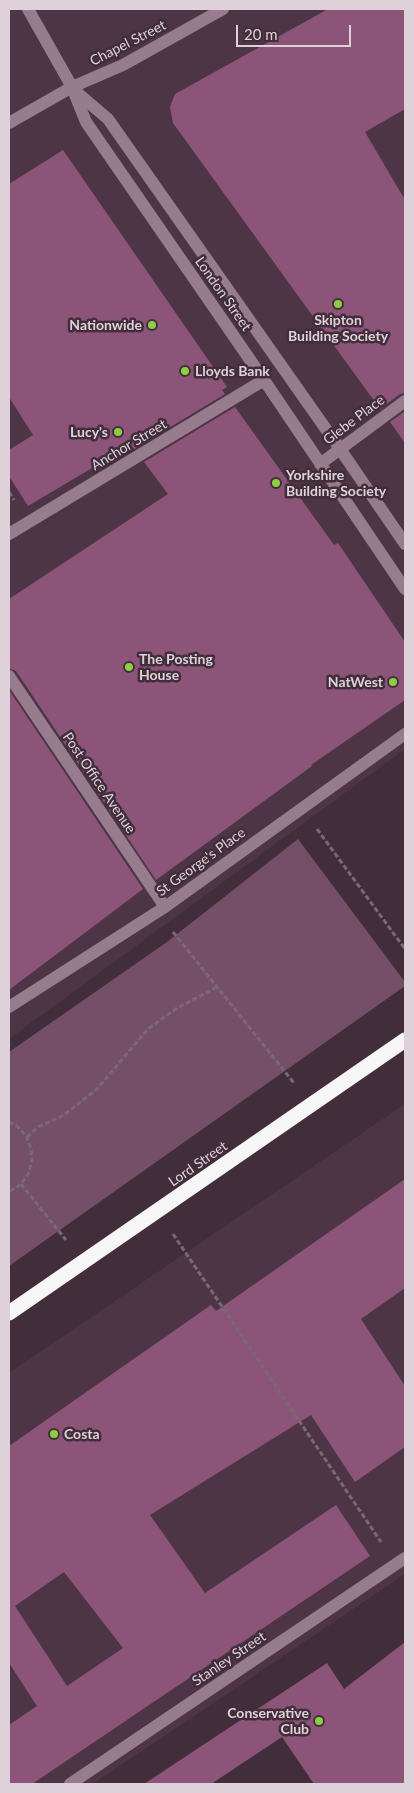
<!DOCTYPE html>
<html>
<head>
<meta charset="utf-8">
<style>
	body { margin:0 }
	#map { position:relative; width:414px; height:1793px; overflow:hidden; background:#412e3a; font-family:Lato,sans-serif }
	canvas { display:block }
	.frame { position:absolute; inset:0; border:10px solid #ded1d9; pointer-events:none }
	.scale { position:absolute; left:236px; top:25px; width:115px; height:22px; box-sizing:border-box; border:2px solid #ded1d9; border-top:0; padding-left:6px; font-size:15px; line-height:18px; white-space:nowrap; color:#ded1d9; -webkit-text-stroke:4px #412e3a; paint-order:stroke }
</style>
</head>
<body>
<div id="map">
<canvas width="414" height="1793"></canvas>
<div class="frame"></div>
<div class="scale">20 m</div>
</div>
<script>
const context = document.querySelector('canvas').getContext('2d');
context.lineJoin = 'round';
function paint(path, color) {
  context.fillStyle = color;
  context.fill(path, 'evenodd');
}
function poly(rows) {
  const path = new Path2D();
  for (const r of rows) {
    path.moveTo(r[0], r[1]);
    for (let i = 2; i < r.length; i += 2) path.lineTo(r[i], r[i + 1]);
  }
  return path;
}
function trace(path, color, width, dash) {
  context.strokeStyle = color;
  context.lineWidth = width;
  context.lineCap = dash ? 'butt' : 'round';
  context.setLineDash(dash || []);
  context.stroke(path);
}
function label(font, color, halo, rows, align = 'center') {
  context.font = font + ' Lato,sans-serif';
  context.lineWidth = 5;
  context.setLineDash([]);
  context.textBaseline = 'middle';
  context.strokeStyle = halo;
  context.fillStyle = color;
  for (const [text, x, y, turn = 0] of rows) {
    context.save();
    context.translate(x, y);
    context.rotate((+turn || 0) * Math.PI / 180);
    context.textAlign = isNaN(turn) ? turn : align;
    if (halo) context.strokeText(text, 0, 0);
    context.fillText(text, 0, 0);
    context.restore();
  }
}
const built = poly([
	[9,9,405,9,405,749,9,1039],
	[405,1104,405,1574,93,1784,9,1784,9,1373]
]);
const green = poly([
	[298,839,405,982,405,986,9,1266,9,1052,167,942]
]);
const building = poly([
	[328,9,405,9,405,109,365,132,405,200,405,393,400,394,380,409,173,123,170,107,175,94],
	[63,150,227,387,222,390,225,394,134,449,131,445,28,506,9,476,9,450,33,435,9,397,9,184],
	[235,407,334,545,338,543,405,642,405,700,311,765,312,766,156,880,16,671,9,668,9,599,168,494,144,462],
	[405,411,405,443,390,422],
	[9,690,143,889,9,990],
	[405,1179,405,1288,361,1319,405,1386,405,1447,355,1482,311,1415,150,1515,205,1593,336,1505,370,1556,32,1784,9,1784,9,1725,37,1706,9,1663,9,1446,211,1305,216,1311],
	[64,1572,123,1648,67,1686,15,1606],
	[405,1642,405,1784,314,1784,282,1737,211,1784,144,1784,327,1663,344,1689]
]);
const path = poly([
	[9,492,14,500],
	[317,829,405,949],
	[173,932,294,1083],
	[9,1122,18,1127,27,1137,31,1149,32,1161,28,1174,21,1184,9,1192],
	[27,1137,38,1127,64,1115,97,1089,148,1029,177,1008,217,987],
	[21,1184,66,1240],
	[173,1234,381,1542]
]);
const minor = poly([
	[28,9,72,87,86,122,264,380,405,589],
	[73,89,108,119,340,449,405,544],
	[9,123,72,87,123,65,223,9],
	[320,464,405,401],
	[9,534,264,380],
	[9,676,165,907],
	[9,1007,165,907,405,734],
	[70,1784,405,1558]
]);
const highway = poly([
	[9,1313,405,1040]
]);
const markers = [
	[338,304,5,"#8ece43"],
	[152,325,5,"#8ece43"],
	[185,371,5,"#8ece43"],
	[118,432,5,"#8ece43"],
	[276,483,5,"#8ece43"],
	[129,667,5,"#8ece43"],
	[393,682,5,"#8ece43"],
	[54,1434,5,"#8ece43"],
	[319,1721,5,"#8ece43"]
];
const streetNames = [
	["Chapel Street",128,43,-27],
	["London Street",223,294,55],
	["Glebe Place",354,420,-37],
	["Anchor Street",129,445,-31],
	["Post Office Avenue",99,783,56],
	["St George's Place",201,862,-36],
	["Lord Street",198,1164,-35],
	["Stanley Street",229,1659,-34]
];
const poiNames = [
	["Skipton",338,320,"center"],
	["Building Society",338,336,"center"],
	["Nationwide",142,325],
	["Lloyds Bank",195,371,"left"],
	["Lucy's",108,432],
	["Yorkshire",286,475,"left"],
	["Building Society",286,491,"left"],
	["The Posting",139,659,"left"],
	["House",139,675,"left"],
	["NatWest",383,682],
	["Costa",64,1434,"left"],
	["Conservative",309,1713],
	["Club",309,1729]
];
paint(built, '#4e3545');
paint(green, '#754f68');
paint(building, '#8c5479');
trace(path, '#7a6974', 3, [5, 2.5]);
trace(minor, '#977c8d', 12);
trace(highway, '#f6f6f6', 15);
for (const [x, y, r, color] of markers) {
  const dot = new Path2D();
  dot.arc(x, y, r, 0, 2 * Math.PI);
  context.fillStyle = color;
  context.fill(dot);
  trace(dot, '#412e3a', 2);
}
label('14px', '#ded1d9', '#412e3a', streetNames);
label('bold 14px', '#ded1d9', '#412e3a', poiNames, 'right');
</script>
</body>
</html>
